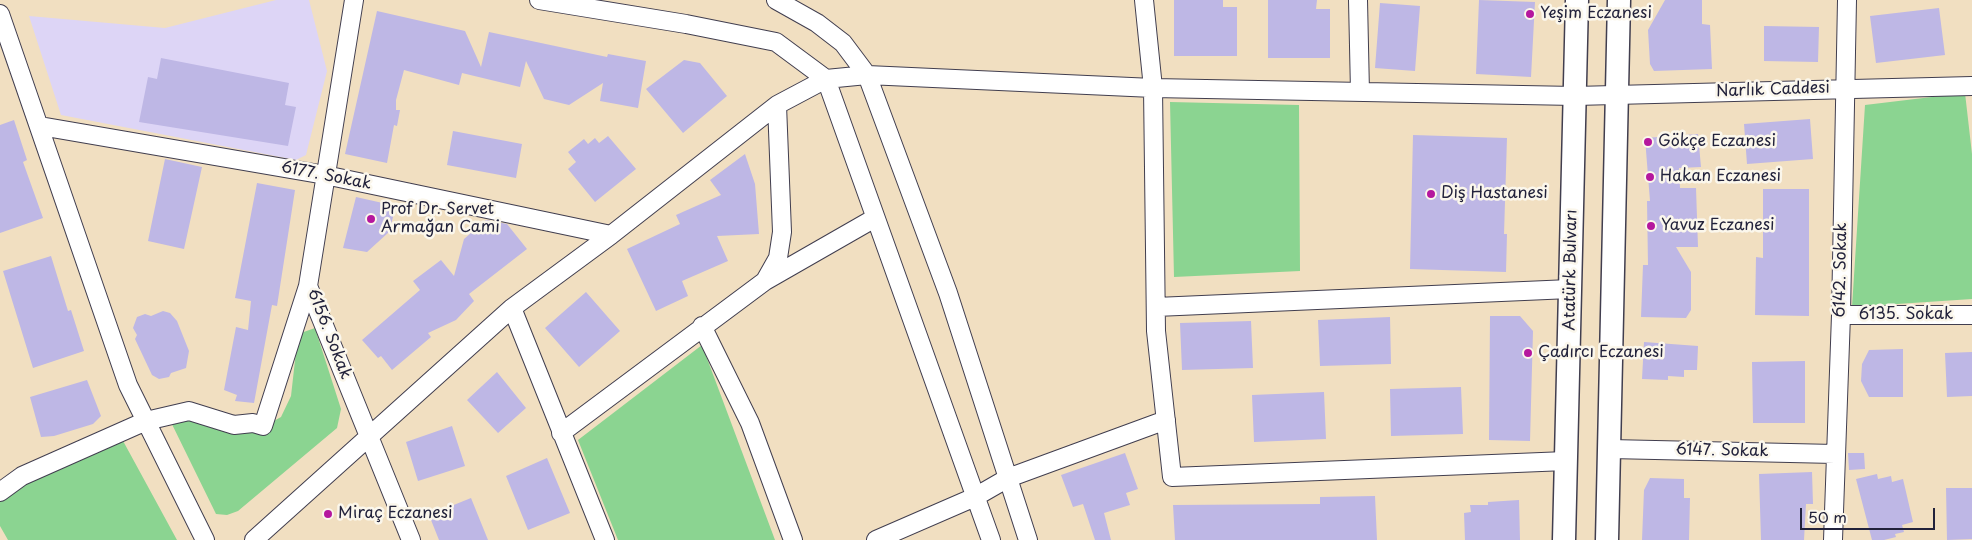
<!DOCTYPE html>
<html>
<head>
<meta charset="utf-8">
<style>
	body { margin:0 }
	#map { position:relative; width:1972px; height:540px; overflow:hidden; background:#f1dfc1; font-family:"Playpen Sans",sans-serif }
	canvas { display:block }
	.scale { position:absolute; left:1800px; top:508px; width:135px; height:22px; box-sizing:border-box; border:2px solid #22223b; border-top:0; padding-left:6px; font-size:15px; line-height:18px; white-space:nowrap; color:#22223b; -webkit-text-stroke:4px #fbf7ec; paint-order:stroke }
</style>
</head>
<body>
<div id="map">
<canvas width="1972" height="540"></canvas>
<div class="scale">50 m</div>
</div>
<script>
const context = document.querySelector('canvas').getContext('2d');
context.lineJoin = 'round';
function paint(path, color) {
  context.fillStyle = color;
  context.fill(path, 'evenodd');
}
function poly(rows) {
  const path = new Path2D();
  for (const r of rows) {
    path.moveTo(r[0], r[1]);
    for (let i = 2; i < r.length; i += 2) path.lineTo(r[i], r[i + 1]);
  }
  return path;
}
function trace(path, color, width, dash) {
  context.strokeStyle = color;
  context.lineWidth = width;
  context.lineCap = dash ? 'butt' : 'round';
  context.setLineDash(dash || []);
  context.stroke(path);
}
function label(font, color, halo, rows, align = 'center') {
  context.font = font + ' "Playpen Sans",sans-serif';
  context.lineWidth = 5;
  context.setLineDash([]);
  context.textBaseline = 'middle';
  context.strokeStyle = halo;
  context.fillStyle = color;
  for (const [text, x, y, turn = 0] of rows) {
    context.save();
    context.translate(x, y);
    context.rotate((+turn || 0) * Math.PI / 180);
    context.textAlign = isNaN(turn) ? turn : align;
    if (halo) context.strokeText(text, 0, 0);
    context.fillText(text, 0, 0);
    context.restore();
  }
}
const built = poly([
	[276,0,309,0,327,71,306,155,296,160,61,115,29,16,165,28]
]);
const green = poly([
	[1965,93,1972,154,1972,299,1852,307,1865,105],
	[1170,102,1299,105,1300,271,1174,277],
	[315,328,341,409,337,428,238,511,227,515,216,514,165,410,261,428,281,417,291,396,298,334],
	[702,345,775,540,618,540,578,440],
	[116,428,177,540,8,540,0,526,0,486]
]);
const building = poly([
	[1174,0,1223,0,1223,7,1237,7,1237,56,1174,56],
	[1268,0,1317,0,1316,9,1330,9,1330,58,1268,58],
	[1479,0,1535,2,1531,77,1476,74],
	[1665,0,1702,0,1702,24,1710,25,1712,69,1654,71,1650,64,1648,30],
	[1380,3,1420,6,1415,71,1375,68],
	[1939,8,1945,55,1876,63,1870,16],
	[377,11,465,31,481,67,489,32,607,57,608,54,646,61,638,108,600,101,603,83,569,105,544,99,526,61,520,87,462,73,459,85,404,70,396,100,396,110,400,110,397,126,394,125,387,163,345,154],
	[1764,26,1819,27,1818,62,1764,61],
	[161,58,289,83,285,105,296,107,288,146,139,122,148,77,157,79],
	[684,60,700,63,727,96,683,133,646,89],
	[1810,119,1813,159,1747,164,1744,124],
	[14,120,27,160,23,162,43,218,0,233,0,125],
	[453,131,522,144,516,178,447,165],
	[1698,134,1701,167,1679,168,1680,188,1696,188,1698,247,1676,247,1691,272,1691,310,1686,318,1641,317,1643,265,1648,265,1647,201,1650,201,1645,138],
	[1413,135,1507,138,1504,234,1507,234,1506,272,1410,269],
	[608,136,636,169,595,202,568,169,576,162,568,152,584,139,588,144,595,138,599,143],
	[745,154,755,184,759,234,717,236,728,261,682,281,688,296,656,311,627,249,680,224,676,215,721,195,710,180],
	[165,159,202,167,184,249,148,241],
	[257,183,295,190,277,306,272,305,254,403,235,401,237,395,224,390,236,327,248,330,251,301,235,298],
	[1763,189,1809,189,1809,316,1755,315,1756,257,1763,258],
	[356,197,396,206,389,232,367,252,343,248],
	[486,220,507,224,527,249,469,294,474,301,456,320,428,333,431,337,392,370,381,356,378,358,362,340,420,290,413,281,441,260,454,276,464,239],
	[51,256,68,311,71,310,84,351,33,368,3,271],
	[586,292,620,331,579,367,545,328],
	[163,311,170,313,177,321,189,351,186,368,171,373,169,377,159,379,152,375,135,339,137,335,133,328,137,317,145,314,151,316],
	[1490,316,1520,316,1533,331,1530,441,1489,440],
	[1390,317,1391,364,1320,366,1318,320],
	[1251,321,1253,368,1182,370,1180,323],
	[1644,342,1698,346,1697,370,1684,370,1684,377,1668,376,1668,380,1642,379],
	[1903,349,1903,397,1869,397,1861,381,1862,364,1869,350],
	[1972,352,1972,396,1947,397,1945,353],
	[1805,361,1805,423,1753,423,1752,362],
	[497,372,526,408,498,433,467,400],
	[87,380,101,416,93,424,54,436,41,437,30,397],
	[1461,387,1463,434,1391,436,1390,389],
	[1324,392,1326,439,1254,442,1252,395],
	[452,426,465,466,418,481,406,442],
	[1125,453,1138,489,1126,493,1130,505,1104,513,1111,540,1095,540,1083,504,1073,507,1061,475],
	[1848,453,1864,453,1865,469,1849,470],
	[547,458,570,513,528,530,506,476],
	[1812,472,1813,504,1806,504,1804,540,1761,540,1759,474],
	[1877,474,1878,479,1891,476,1892,482,1903,479,1913,522,1902,525,1904,532,1895,534,1896,537,1884,540,1872,540,1856,479],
	[1650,478,1684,479,1684,498,1690,498,1689,540,1642,540,1644,490],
	[1946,488,1972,488,1972,539,1947,540],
	[1375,496,1377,540,1175,540,1173,505,1320,504,1320,497],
	[471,498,488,540,439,540,429,515],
	[1519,500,1520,540,1465,540,1464,513,1471,512,1470,505,1488,505,1488,502]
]);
const minor = poly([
	[354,0,308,286,411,540],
	[539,0,686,24,776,42,826,79,991,540],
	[776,0,817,23,843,43,867,75,948,293,1028,540],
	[1144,0,1153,88,1156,331,1172,477,1566,461],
	[1358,0,1360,92],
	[0,14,128,385,205,540],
	[40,126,325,175,611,235],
	[765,281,875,218],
	[1156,307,1570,289],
	[512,308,605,540],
	[1841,315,1972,315],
	[702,326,750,423,793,540],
	[561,433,765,281,778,258,782,232,777,105],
	[1610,449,1835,454],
	[0,492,22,476,146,421,189,411,234,425,253,423,263,426,308,286],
	[254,540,512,308,611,235,777,105,826,79,867,75,1153,88,1575,96,1972,86],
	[876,540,975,497,1008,478,1166,420],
	[1833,540,1841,315,1847,0]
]);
const major = poly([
	[1564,540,1577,0],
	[1607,540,1619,0]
]);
const markers = [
	[1530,14,5,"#b5179e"],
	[1648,142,5,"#b5179e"],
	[1650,177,5,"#b5179e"],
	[1431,194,5,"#b5179e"],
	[371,219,5,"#b5179e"],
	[1651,226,5,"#b5179e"],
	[1528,353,5,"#b5179e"],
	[328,514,5,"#b5179e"]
];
const poiNames = [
	["Yeşim Eczanesi",1540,14],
	["Gökçe Eczanesi",1658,142],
	["Hakan Eczanesi",1660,177],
	["Diş Hastanesi",1441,194],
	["Prof Dr. Servet",381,210],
	["Armağan Cami",381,228],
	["Yavuz Eczanesi",1661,226],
	["Çadırcı Eczanesi",1538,353],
	["Miraç Eczanesi",338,514]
];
const streetNames = [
	["Narlık Caddesi",1773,90,-2],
	["6177. Sokak",326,176,11],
	["Atatürk Bulvarı",1571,270,-89],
	["6142. Sokak",1841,270,-89],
	["6135. Sokak",1906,315],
	["6156. Sokak",329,334,69],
	["6147. Sokak",1722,451,1]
];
paint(built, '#ddd5f6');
paint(green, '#8bd491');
paint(building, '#beb7e5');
trace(minor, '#413e4f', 20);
trace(major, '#413e4f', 25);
trace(minor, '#fff', 18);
trace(major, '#fff', 22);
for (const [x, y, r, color] of markers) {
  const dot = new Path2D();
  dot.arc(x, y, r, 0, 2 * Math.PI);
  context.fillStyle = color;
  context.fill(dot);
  trace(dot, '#fbf7ec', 2);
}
label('16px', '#22223b', '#fbf7ec', poiNames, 'left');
label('16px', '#22223b', '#fbf7ec', streetNames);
</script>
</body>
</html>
